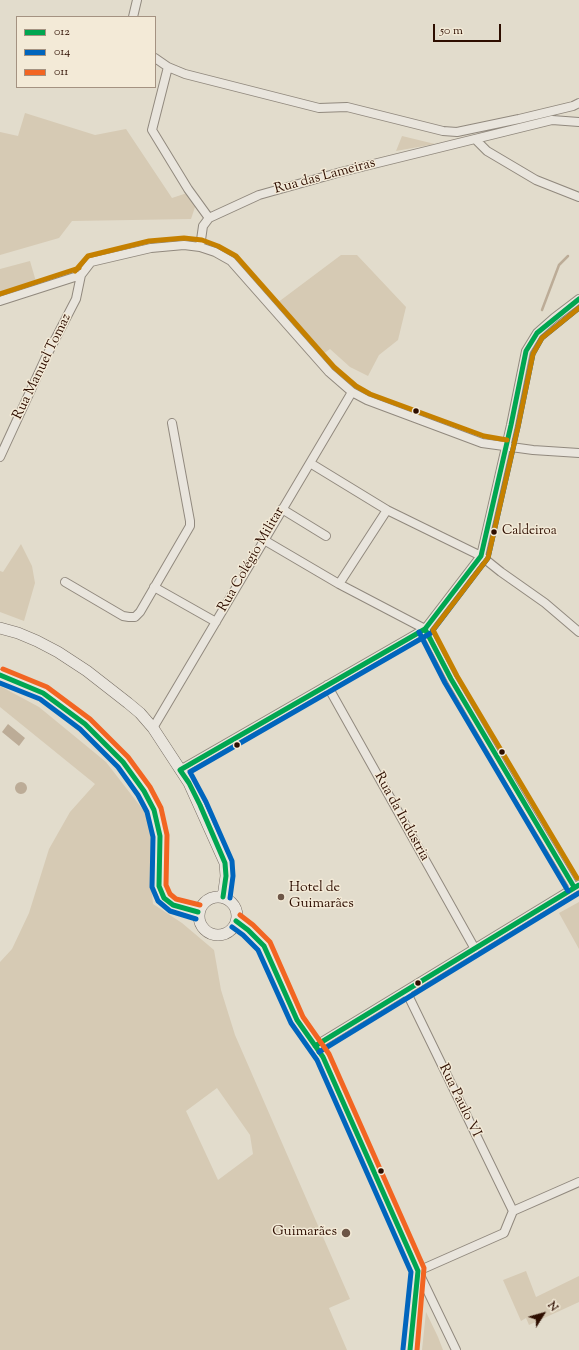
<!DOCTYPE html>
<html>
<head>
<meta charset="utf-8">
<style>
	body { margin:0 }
	#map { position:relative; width:579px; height:1350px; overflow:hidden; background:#e2dccc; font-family:"Sorts Mill Goudy",serif }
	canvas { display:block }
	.legend { position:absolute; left:16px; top:16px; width:140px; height:72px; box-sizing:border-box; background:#f3ead7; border:1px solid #a49281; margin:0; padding:5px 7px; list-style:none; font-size:12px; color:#2e0e00 }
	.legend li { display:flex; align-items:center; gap:8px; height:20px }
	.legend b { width:20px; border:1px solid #a49281 }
	.north { position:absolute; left:523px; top:1294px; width:40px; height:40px; -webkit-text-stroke:3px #f3ead7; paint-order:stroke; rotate:53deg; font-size:11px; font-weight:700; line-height:16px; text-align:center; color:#2e0e00 }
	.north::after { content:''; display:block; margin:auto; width:14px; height:18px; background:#2e0e00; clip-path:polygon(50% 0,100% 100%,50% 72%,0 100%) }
	.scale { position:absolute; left:433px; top:24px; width:68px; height:18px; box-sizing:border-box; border:2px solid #2e0e00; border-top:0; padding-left:5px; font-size:12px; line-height:14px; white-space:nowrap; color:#2e0e00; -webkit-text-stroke:3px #f3ead7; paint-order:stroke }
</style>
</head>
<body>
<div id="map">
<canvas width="579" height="1350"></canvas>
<ul class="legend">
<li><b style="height:5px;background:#00a651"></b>012</li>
<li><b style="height:5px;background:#0065bd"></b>014</li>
<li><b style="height:5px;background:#f26522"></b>011</li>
</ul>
<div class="north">N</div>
<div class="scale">50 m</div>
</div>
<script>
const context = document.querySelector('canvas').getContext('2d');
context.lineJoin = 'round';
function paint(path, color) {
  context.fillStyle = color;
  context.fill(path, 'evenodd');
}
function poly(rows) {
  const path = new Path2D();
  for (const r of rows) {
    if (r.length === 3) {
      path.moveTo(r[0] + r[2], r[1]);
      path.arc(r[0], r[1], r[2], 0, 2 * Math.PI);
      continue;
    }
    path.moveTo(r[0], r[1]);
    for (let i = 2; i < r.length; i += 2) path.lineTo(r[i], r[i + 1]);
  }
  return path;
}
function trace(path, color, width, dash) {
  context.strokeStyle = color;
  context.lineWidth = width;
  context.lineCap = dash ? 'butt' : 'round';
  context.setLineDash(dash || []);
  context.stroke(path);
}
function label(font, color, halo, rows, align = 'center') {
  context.font = font + ' "Sorts Mill Goudy",serif';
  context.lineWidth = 3;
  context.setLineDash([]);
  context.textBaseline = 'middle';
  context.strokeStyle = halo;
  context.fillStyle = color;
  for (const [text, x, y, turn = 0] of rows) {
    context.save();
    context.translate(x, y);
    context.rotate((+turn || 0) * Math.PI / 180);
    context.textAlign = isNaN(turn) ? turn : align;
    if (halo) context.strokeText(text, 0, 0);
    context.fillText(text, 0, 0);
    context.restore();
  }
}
const green = poly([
	[25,113,95,135,126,129,172,198,187,193,196,204,191,219,72,221,59,238,0,255,0,132,18,136],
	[402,136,435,144,396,151],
	[341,255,357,255,406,307,398,340,379,355,368,376,350,367,330,349,323,354,277,303],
	[30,261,37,285,0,297,0,269],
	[21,544,32,566,35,583,24,621,0,612,0,571,3,572],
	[0,686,39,707,106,762,144,811,155,840,151,882,153,904,182,923,214,950,221,990,235,1035,350,1299,329,1308,347,1350,0,1350,0,962,12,949,29,913,49,849,70,812,95,784,0,707],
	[217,1088,250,1135,253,1154,218,1180,186,1111],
	[579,902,579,949,559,913],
	[526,1271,536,1297,579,1276,579,1302,529,1325,526,1318,521,1321,503,1280],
	[426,1312,438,1337,443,1350,422,1350]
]);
const water = poly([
	[8,724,25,738,19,746,2,732],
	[21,788,6]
]);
const stream = poly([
	[542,310,559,265,568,256]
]);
const street = poly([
	[133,17,137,0],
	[155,58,168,67,185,74,319,108,347,107,443,131,457,132,519,119,573,106,579,103],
	[168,67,152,130,188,189,209,218],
	[476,140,487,151,536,180,579,197],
	[200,247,203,226,209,218,259,195,341,172,552,120,579,122],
	[0,301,81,275],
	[0,457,46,357,76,299,81,275,91,262,151,248,184,245,200,247,215,252,231,261,329,372,352,392,367,400,482,443,533,450,579,453],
	[310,463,387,510,481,556,501,572,545,603,579,632],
	[282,509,326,536],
	[264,540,339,584,425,629],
	[65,582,123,616,129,617,135,617,140,612,190,526,190,521,172,423],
	[339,584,387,510],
	[154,587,216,622],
	[425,629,451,679,520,797,574,887],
	[327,685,475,949],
	[153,728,352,392],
	[180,770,425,629,481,556,511,425,526,351,537,333,554,318,579,299],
	[406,991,513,1211],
	[315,1046,579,885],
	[456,1350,418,1271,504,1233,513,1211,579,1182]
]);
const secondary = poly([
	[0,628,18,633,37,641,58,652,87,671,128,703,140,713,153,728,189,783,225,863,226,876,223,897],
	[0,675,43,693,85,724,123,762,144,791,154,810,160,836,159,886,164,898,173,905,198,912],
	[218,916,19],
	[236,921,248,930,264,946,297,1020,323,1057,418,1271,410,1350]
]);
const bus1 = poly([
	[425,629,451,679,574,887],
	[0,675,43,693,85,724,123,762,144,791,154,810,160,836,159,886,164,898,173,905,198,912],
	[223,897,226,876,225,863,200,805,189,783,180,770,425,629,481,556,511,425,526,351,537,333,579,299],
	[236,921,248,930,264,946,297,1020,323,1057,418,1271,410,1350],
	[315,1046,579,885]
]);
const bus2 = poly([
	[419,632,445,683,568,891],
	[0,683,40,699,80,729,118,767,138,795,147,812,153,837,152,887,158,901,170,911,196,919],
	[230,898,233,876,232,861,206,802,190,772,431,633,488,558,518,427,533,354,542,338,579,308],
	[232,927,243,935,258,950,291,1023,317,1060,411,1272,403,1349],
	[319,1052,579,893]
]);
const bus3 = poly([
	[3,669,47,687,90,719,128,757,150,787,161,808,167,835,166,885,170,894,176,899,200,905],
	[240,915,253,925,270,942,303,1017,329,1054,424,1268,417,1350]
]);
const bus4 = poly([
	[75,271,88,256,149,241,184,238,202,240,218,246,236,256,334,367,356,386,370,394,484,436,507,440],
	[0,294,79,268],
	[577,878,457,676,433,630,488,558,518,427,533,354,542,338,579,308]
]);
const markers = [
	[416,411,3.5,"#2e0e00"],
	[494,532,3.5,"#2e0e00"],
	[237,745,3.5,"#2e0e00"],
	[502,752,3.5,"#2e0e00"],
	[281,897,4,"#6d5647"],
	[418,983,3.5,"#2e0e00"],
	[381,1171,3.5,"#2e0e00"],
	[346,1233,5,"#6d5647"]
];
const busNames = [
	["Caldeiroa",502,532]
];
const streetNames = [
	["Rua das Lameiras",325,177,-15],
	["Rua Manuel Tomaz",43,367,-64],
	["Rua Colégio Militar",252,560,-60],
	["Rua da Indústria",401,817,61],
	["Rua Paulo VI",459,1101,64]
];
const poiNames = [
	["Hotel de",289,889],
	["Guimarães",289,905],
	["Guimarães",337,1233,"right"]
];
paint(green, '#d6cab4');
paint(water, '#bcac97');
trace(stream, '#bcac97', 2.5);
trace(street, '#91897e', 10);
trace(secondary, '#776e64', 12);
trace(street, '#e9e5dd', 8);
trace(secondary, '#e9e5dd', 11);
trace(bus1, '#00a651', 5);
trace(bus2, '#0065bd', 5);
trace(bus3, '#f26522', 5);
trace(bus4, '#c58000', 5);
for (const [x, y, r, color] of markers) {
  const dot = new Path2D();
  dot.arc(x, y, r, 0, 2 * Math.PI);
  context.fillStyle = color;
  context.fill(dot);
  trace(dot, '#f3ead7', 1.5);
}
label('13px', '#2e0e00', '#f3ead7', busNames, 'left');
label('14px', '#2e0e00', '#f3ead7', streetNames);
label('14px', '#2e0e00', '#f3ead7', poiNames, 'left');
</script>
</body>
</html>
